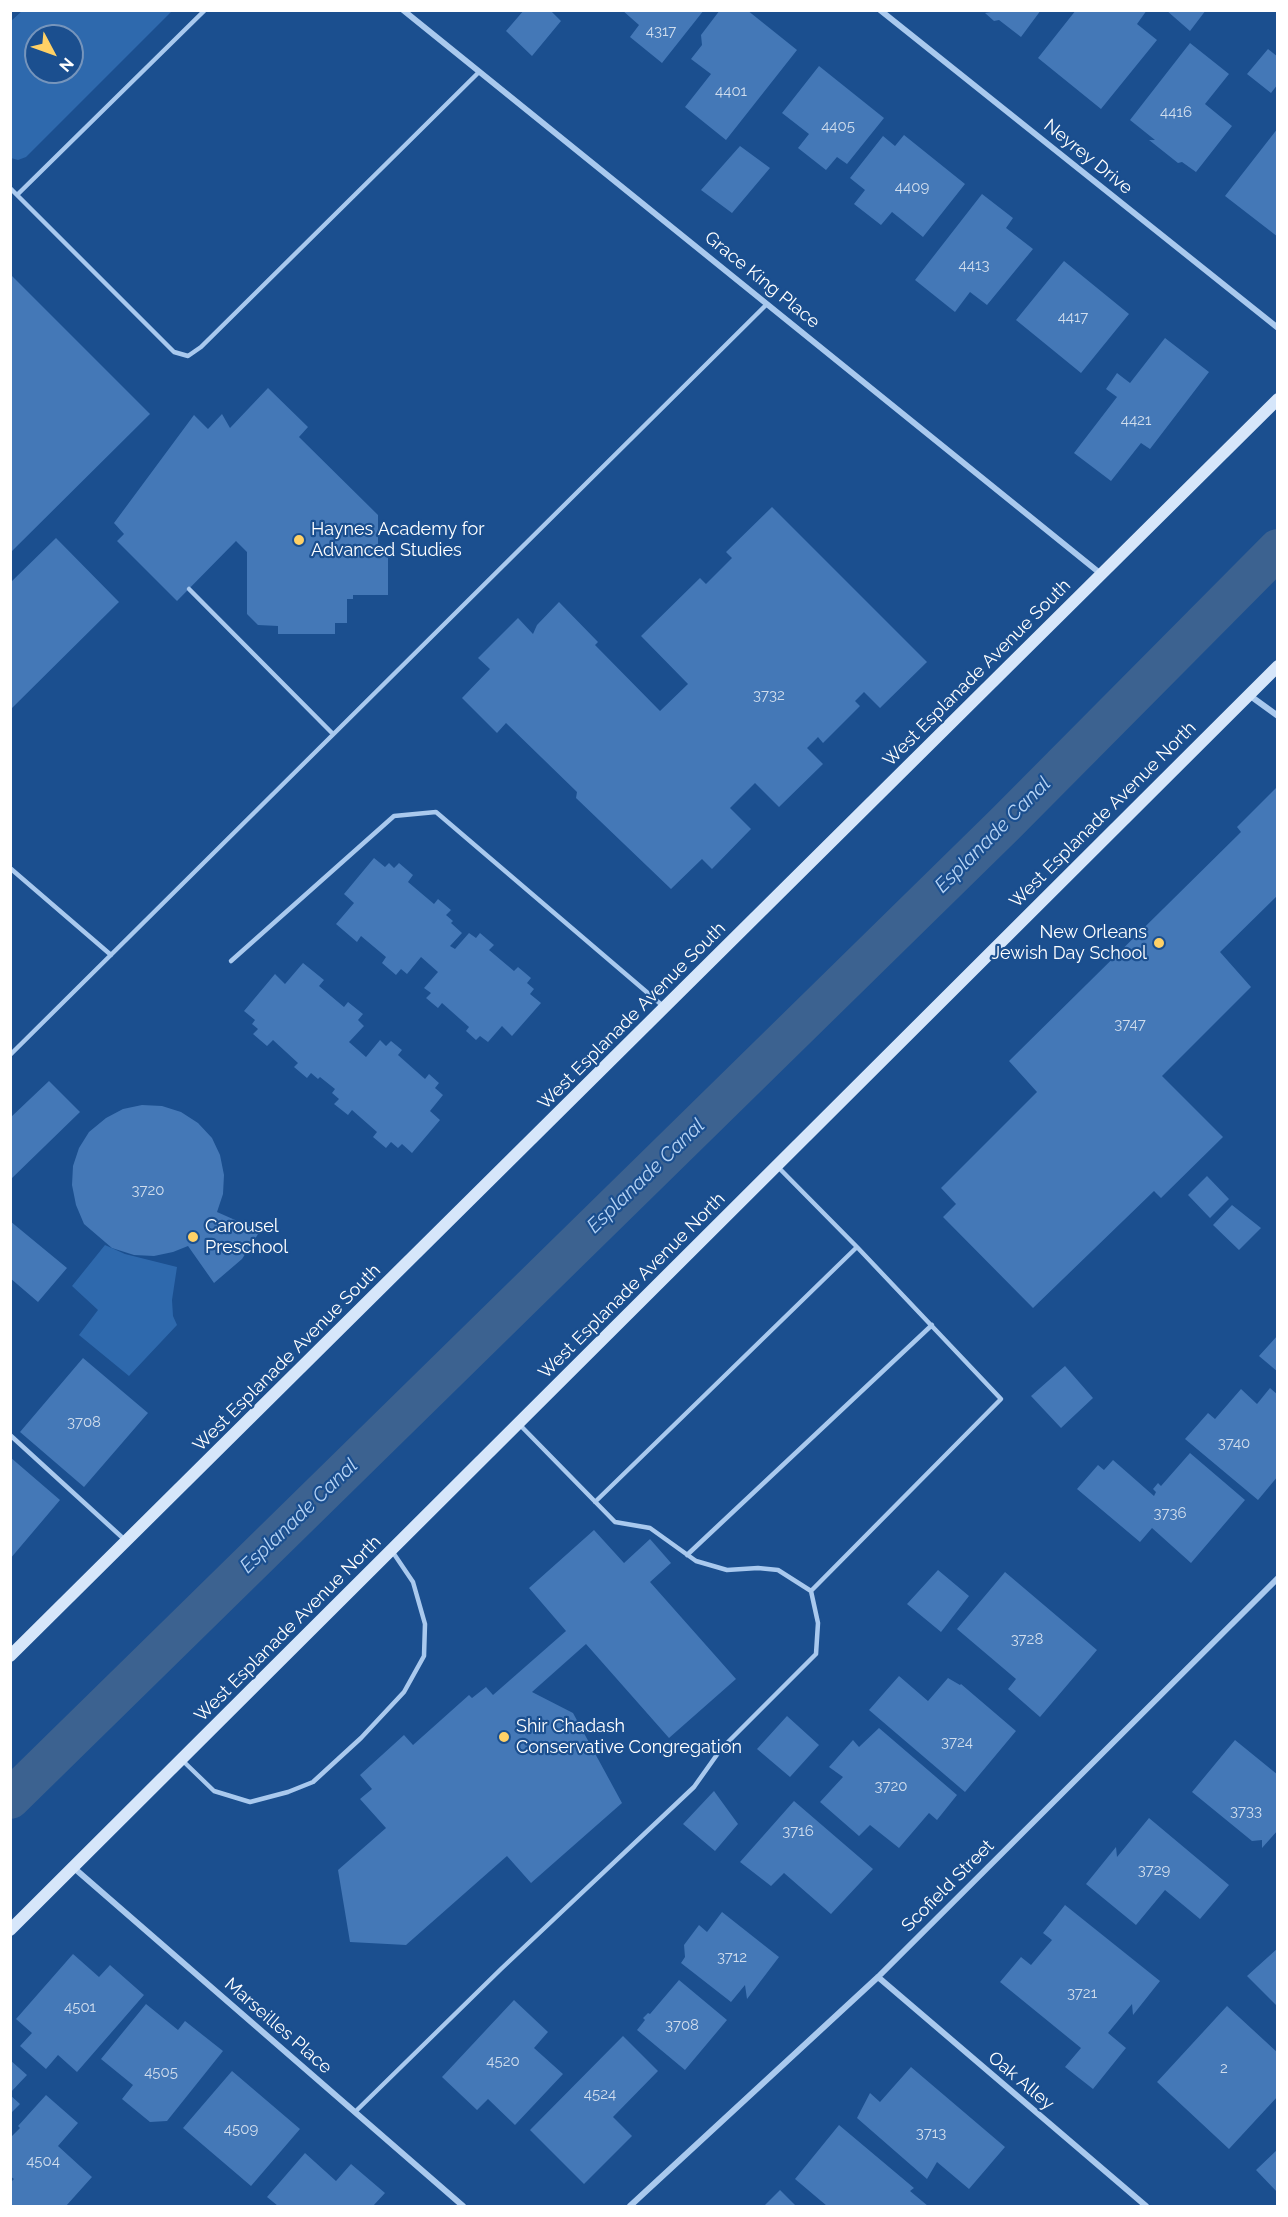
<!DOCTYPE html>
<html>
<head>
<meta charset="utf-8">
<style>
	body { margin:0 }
	#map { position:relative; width:1288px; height:2217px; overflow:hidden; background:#1b4f8f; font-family:Raleway,sans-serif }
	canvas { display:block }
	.frame { position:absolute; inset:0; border:12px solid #fff; pointer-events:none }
	.north { position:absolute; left:24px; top:24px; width:60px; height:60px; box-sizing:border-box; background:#1b4f8f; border:2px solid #7695bc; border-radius:50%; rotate:131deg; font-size:16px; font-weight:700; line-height:24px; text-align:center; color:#fff }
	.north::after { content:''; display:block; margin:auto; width:21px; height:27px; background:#ffd166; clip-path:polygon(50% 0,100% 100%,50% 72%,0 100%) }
</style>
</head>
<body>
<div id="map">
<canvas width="1288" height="2217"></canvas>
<div class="frame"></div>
<div class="north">N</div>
</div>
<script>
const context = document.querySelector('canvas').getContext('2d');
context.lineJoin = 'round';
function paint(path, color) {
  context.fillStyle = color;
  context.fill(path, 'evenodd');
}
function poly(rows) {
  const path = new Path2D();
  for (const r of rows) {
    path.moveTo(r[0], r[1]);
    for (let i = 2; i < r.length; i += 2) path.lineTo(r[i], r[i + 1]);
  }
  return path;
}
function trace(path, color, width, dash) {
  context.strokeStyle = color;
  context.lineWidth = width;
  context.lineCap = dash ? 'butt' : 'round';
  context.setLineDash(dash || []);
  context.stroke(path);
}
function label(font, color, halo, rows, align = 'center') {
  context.font = font + ' Raleway,sans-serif';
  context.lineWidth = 4.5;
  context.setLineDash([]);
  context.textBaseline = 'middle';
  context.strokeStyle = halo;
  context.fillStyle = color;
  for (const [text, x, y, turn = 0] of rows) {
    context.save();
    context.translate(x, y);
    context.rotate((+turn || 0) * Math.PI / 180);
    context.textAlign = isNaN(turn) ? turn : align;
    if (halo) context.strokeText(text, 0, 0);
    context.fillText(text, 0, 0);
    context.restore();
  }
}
const green = poly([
	[23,10,172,11,26,157,18,160,11,158,10,22],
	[36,36,72,36,72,72,36,72],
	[105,1245,125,1254,177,1267,172,1300,173,1316,177,1325,129,1376,79,1335,98,1310,72,1286]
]);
const canal = poly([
	[10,1799,1006,823,1278,549]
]);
const building = poly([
	[524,10,550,10,561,21,532,56,506,31],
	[622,10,704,10,662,63,630,37,639,25],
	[720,10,747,10,797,50,726,140,685,107,711,74,691,59,702,45,701,35],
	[988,10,1041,10,1021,37,999,20,994,21,985,13,991,12],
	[1076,10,1147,10,1137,24,1157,40,1101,109,1038,58],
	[1166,10,1206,10,1190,31],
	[1190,43,1229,74,1205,104,1232,126,1196,172,1182,162,1178,163,1149,140,1155,140,1130,120],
	[1268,49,1278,57,1278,84,1271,93,1247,74],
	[819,66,884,118,847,164,837,157,826,170,798,148,809,134,782,113],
	[1278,128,1278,237,1225,196],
	[904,135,965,184,923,237,892,212,881,225,854,204,865,190,850,178,883,136,895,146],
	[740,146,770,168,732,213,701,190],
	[982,194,1013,218,1006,228,1033,249,987,305,970,292,955,312,915,280],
	[1064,261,1129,314,1081,373,1016,320],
	[10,274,150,414,10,553],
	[1165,338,1209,372,1150,449,1141,443,1111,481,1074,453,1117,397,1106,389,1117,373,1130,383],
	[268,388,308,427,299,437,378,515,378,550,388,550,388,595,353,595,353,599,347,599,347,623,335,623,335,634,278,634,278,626,258,625,247,614,247,552,236,541,177,601,117,541,124,534,114,523,194,415,208,429,222,414,230,428],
	[772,507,927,662,880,708,864,692,855,701,860,706,823,743,818,737,807,748,823,764,779,807,755,783,730,808,751,829,712,869,702,859,671,889,576,798,577,792,506,723,497,733,462,698,490,669,478,658,518,618,533,634,537,625,559,602,598,642,595,645,660,711,688,684,641,636,700,578,706,584,732,558,726,552],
	[56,538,119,602,10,710,10,583],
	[1276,788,1278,895,1220,952,1251,987,1162,1076,1223,1137,1161,1198,1154,1191,1033,1308,943,1217,956,1204,941,1188,1037,1092,1009,1061,1241,832,1237,827],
	[374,858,385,867,389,863,394,868,399,863,413,875,408,882,434,904,438,899,451,910,446,915,453,921,451,923,462,933,450,946,455,949,469,933,476,938,480,933,494,945,489,950,514,971,518,967,531,978,527,983,534,989,530,994,541,1003,512,1036,502,1026,488,1042,480,1036,476,1040,466,1031,469,1027,442,1003,438,1008,426,998,431,993,424,988,438,972,421,957,407,974,401,969,396,975,382,963,386,957,361,936,357,942,336,924,354,903,344,894],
	[303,963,324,980,319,986,344,1007,348,1002,363,1014,358,1020,364,1026,349,1042,366,1057,380,1040,386,1046,391,1041,402,1050,398,1055,425,1079,429,1074,439,1083,435,1088,443,1095,430,1111,440,1120,412,1153,402,1144,398,1148,391,1142,386,1148,373,1137,377,1132,352,1110,348,1115,334,1104,339,1099,332,1093,335,1089,320,1077,318,1079,311,1073,307,1078,294,1067,298,1063,273,1040,267,1046,253,1034,258,1029,252,1024,255,1020,244,1011,275,974,285,984],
	[49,1081,80,1112,10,1180,10,1118],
	[142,1105,162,1106,181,1112,198,1123,212,1138,220,1155,224,1175,223,1194,217,1212,260,1231,242,1259,214,1283,188,1246,173,1252,154,1256,134,1255,112,1248,84,1224,76,1205,72,1185,73,1166,79,1148,89,1132,106,1118,123,1109],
	[1207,1176,1229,1199,1210,1218,1188,1195],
	[1232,1205,1261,1228,1239,1250,1213,1225],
	[10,1221,67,1268,38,1302,10,1278],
	[1278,1335,1278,1372,1259,1356],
	[83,1358,148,1413,84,1487,20,1432],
	[1065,1366,1093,1398,1061,1428,1031,1396],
	[1270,1388,1278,1395,1278,1476,1258,1500,1185,1439,1208,1413,1215,1419,1241,1389,1257,1404],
	[1190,1453,1245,1500,1191,1563,1152,1528,1140,1542,1077,1489,1098,1465,1104,1470,1113,1460,1154,1496,1156,1492,1153,1489,1158,1483,1161,1486],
	[10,1457,60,1500,10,1559],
	[594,1530,624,1563,650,1539,671,1563,650,1582,736,1679,669,1738,586,1644,532,1692,573,1713,622,1803,531,1883,507,1856,406,1945,350,1942,338,1870,386,1828,360,1799,372,1789,360,1775,404,1735,413,1745,469,1695,472,1698,486,1687,493,1695,566,1631,529,1588],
	[938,1570,969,1596,941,1632,907,1604],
	[1005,1572,1097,1650,1040,1717,1008,1689,1016,1679,957,1629],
	[899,1676,928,1701,948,1678,960,1685,961,1684,1016,1731,965,1792,869,1710],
	[787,1716,819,1745,790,1777,757,1749],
	[879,1728,957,1795,937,1820,929,1813,899,1848,870,1825,859,1836,820,1802,843,1777,829,1767,853,1740,859,1747],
	[1235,1740,1278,1775,1278,1830,1262,1848,1262,1840,1252,1841,1192,1792],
	[714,1791,738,1824,715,1851,683,1824],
	[794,1801,873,1869,831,1914,784,1873,771,1886,740,1862],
	[1149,1818,1229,1885,1200,1919,1165,1890,1136,1925,1086,1884,1116,1847,1117,1857],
	[1065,1905,1160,1981,1133,2015,1132,2004,1108,2033,1126,2048,1093,2089,1065,2067,1081,2048,1000,1982,1021,1957,1031,1965,1052,1940,1043,1933],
	[722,1912,779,1957,747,1999,745,1985,731,2002,681,1963,685,1957,684,1945,699,1925,707,1932],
	[1278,1948,1278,2007,1247,1976],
	[73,1954,99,1977,110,1965,144,1995,77,2072,58,2055,46,2069,20,2046,32,2033,16,2019],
	[679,1980,727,2020,685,2070,637,2030,645,2020,643,2018,648,2013,650,2014],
	[514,2000,548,2032,534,2048,563,2074,515,2125,488,2099,477,2110,442,2077],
	[146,2004,178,2030,185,2021,223,2051,167,2121,150,2122,122,2099,133,2085,101,2059],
	[1227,2006,1278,2053,1278,2096,1229,2149,1157,2082],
	[623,2036,658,2071,613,2117,632,2136,584,2184,530,2130],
	[10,2060,27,2075,10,2093],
	[911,2067,1005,2147,969,2189,937,2162,927,2179,857,2118,870,2093,880,2102],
	[232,2071,300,2129,251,2186,183,2128],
	[10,2095,20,2104,10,2114],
	[46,2095,78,2123,58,2146,92,2177,66,2206,10,2206,10,2183,14,2179,10,2176,10,2138,20,2128,18,2126],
	[839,2125,914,2188,910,2191,928,2206,827,2206,795,2179],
	[1278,2149,1278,2193,1256,2170],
	[305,2153,336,2181,351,2164,385,2193,373,2206,278,2206,267,2197],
	[780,2190,796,2206,764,2206]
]);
const lane = poly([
	[10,188,174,352,188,356,201,347,479,72],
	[17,195,205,10],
	[189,589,333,734],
	[10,868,111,955],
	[231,961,394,816,436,812,663,1006],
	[10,1055,767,304],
	[778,1167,857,1247,1001,1399,811,1591],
	[10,1435,125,1540],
	[595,1502,857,1247],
	[687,1555,932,1325],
	[182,1760,214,1791,250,1802,288,1792,313,1782,361,1738,404,1692,424,1656,425,1624,413,1582,392,1551],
	[355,2112,501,1969,694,1787,721,1749,816,1654,818,1623,811,1591,778,1570,758,1568,727,1570,696,1561,650,1528,615,1522,519,1424]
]);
const street = poly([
	[403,10,1101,574],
	[880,10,1278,328],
	[1249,695,1278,716],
	[74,1868,463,2206],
	[878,1977,1146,2206],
	[630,2206,878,1977,1278,1578]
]);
const secondary = poly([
	[10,1656,1278,399],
	[10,1930,1278,666]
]);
const markers = [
	[299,540,6,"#ffd166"],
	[1159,943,6,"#ffd166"],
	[193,1237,6,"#ffd166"],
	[504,1737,6,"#ffd166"]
];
const numberNames = [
	["4317",661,31],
	["4401",731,91],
	["4416",1176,112],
	["4405",838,126],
	["4409",912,187],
	["4413",974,265],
	["4417",1073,317],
	["4421",1136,420],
	["3732",769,695],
	["3747",1130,1024],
	["3720",148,1190],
	["3708",84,1422],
	["3740",1234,1443],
	["3736",1170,1513],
	["3728",1027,1639],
	["3724",957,1742],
	["3720",891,1786],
	["3733",1246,1811],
	["3716",798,1831],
	["3729",1154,1870],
	["3712",732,1957],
	["3721",1082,1993],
	["4501",80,2007],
	["3708",682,2025],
	["4520",503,2061],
	["2",1224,2068],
	["4505",161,2072],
	["4524",600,2094],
	["4509",241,2129],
	["3713",931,2133],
	["4504",43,2161]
];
const streetNames = [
	["Neyrey Drive",1088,157,39],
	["Grace King Place",762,280,39],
	["West Esplanade Avenue South",977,673,-45],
	["West Esplanade Avenue North",1103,815,-45],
	["West Esplanade Avenue South",632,1016,-45],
	["West Esplanade Avenue North",632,1286,-45],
	["West Esplanade Avenue South",287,1358,-45],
	["West Esplanade Avenue North",288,1629,-45],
	["Scofield Street",948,1886,-45],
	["Marseilles Place",278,2026,41],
	["Oak Alley",1021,2081,40]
];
const poiNames = [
	["Haynes Academy for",311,530],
	["Advanced Studies",311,551],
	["New Orleans",1147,933,"right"],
	["Jewish Day School",1147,954,"right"],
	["Carousel",205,1227],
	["Preschool",205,1248],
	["Shir Chadash",516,1727],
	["Conservative Congregation",516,1748]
];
const waterNames = [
	["Esplanade Canal",993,835,-45],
	["Esplanade Canal",646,1176,-44],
	["Esplanade Canal",299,1516,-44]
];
paint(green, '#2e69ad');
trace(canal, '#3c6290', 40);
paint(building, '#4478b7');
trace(lane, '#a9c9ee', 4.5);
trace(street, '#a9c9ee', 6);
trace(secondary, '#d6e6fa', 12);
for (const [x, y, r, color] of markers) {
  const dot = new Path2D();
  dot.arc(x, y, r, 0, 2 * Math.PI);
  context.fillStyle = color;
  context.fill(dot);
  trace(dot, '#1b4f8f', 2);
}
label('15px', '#d0dded', null, numberNames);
label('18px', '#fff', '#1b4f8f', streetNames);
label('18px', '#fff', '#1b4f8f', poiNames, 'left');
label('italic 20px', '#b5d3f5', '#1b4f8f', waterNames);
</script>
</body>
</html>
